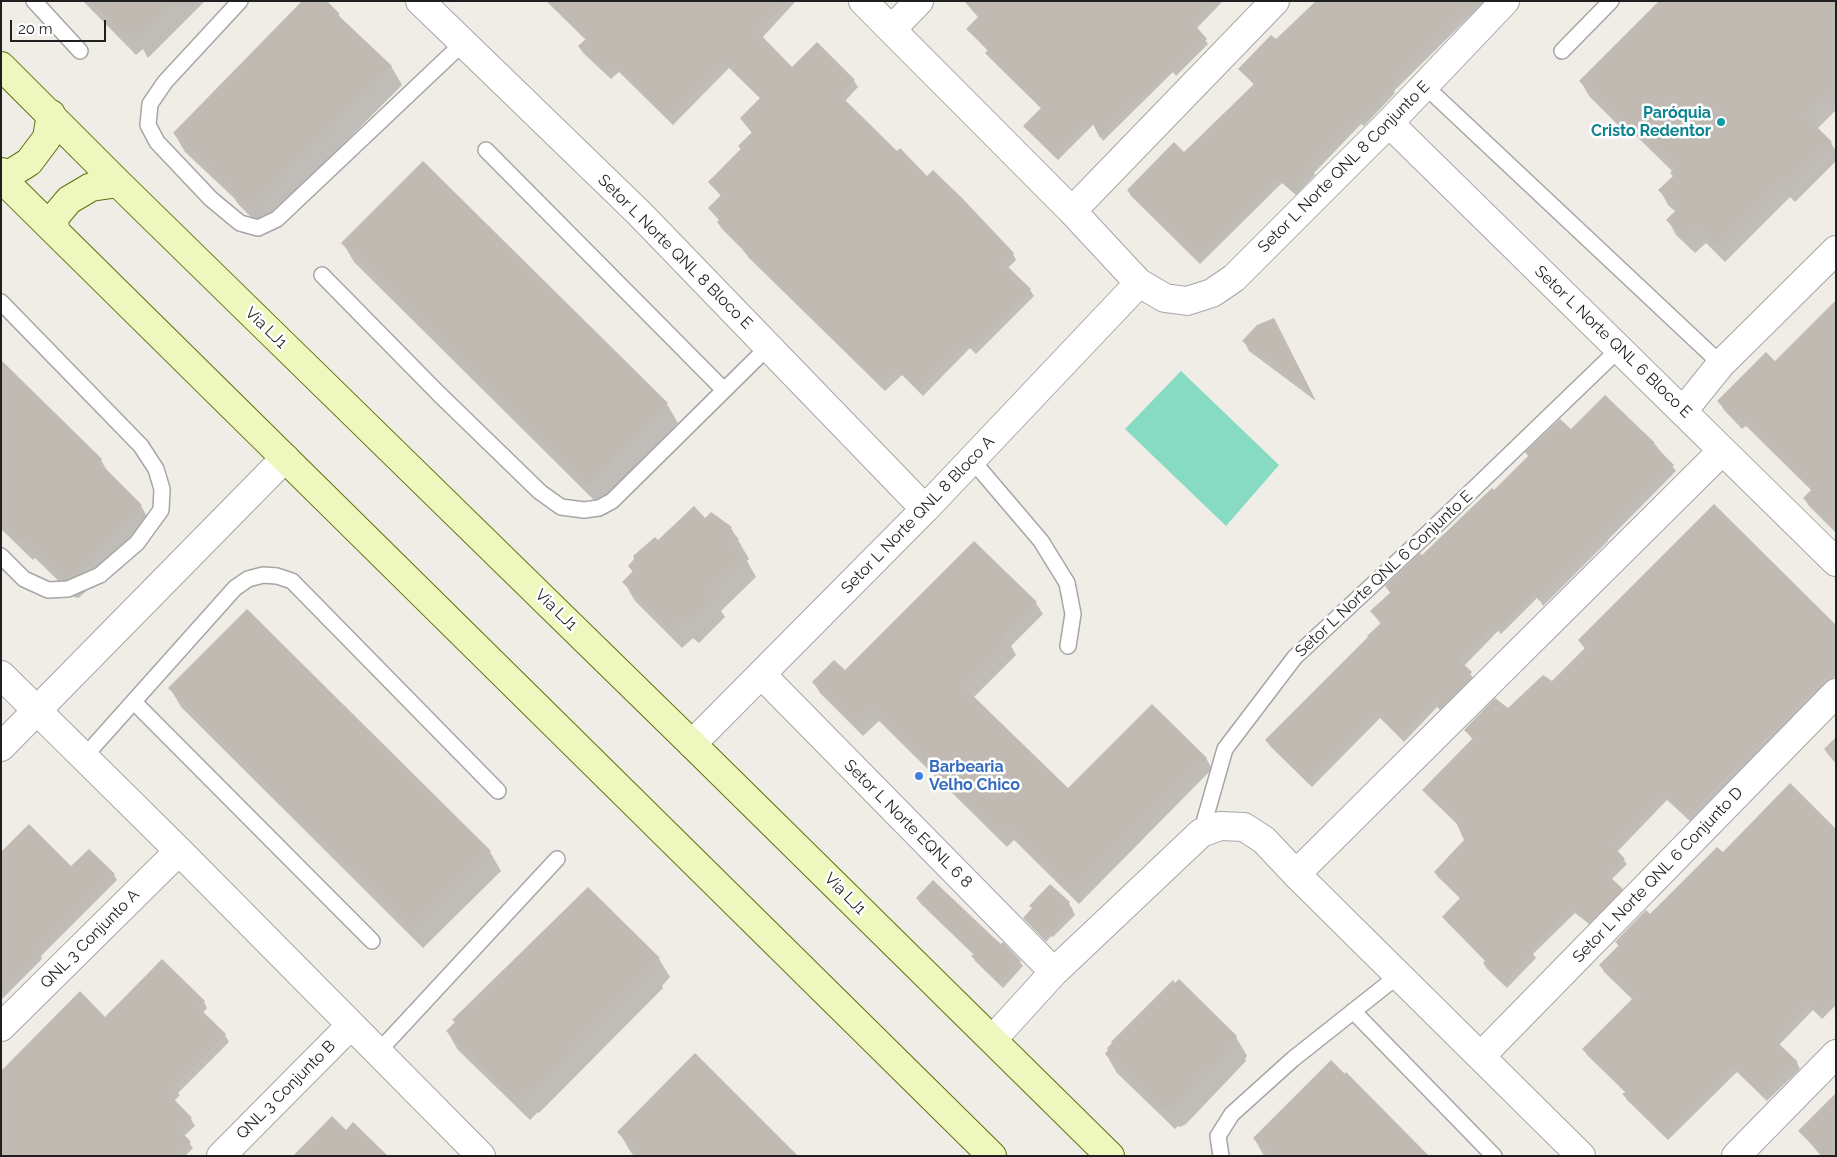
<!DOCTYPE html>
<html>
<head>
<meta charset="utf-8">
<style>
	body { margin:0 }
	#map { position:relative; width:1837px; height:1157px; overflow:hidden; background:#f0ede6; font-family:Raleway,sans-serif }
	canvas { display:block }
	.frame { position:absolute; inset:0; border:2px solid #1f1f1f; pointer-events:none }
	.scale { position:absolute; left:10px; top:20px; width:96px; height:22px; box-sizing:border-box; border:2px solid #1f1f1f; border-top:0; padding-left:6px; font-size:15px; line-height:18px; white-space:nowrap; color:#1f1f1f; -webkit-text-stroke:4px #fff; paint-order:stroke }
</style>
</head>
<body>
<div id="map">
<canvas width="1837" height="1157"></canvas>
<div class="frame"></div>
<div class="scale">20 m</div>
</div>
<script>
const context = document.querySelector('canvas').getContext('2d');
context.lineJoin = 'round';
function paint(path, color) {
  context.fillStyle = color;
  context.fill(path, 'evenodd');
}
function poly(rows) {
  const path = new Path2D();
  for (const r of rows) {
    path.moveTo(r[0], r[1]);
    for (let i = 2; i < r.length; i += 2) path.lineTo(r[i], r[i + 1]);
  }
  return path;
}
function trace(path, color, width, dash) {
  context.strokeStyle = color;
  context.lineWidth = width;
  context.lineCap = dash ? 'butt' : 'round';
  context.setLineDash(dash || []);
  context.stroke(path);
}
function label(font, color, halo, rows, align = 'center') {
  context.font = font + ' Raleway,sans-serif';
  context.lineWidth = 5;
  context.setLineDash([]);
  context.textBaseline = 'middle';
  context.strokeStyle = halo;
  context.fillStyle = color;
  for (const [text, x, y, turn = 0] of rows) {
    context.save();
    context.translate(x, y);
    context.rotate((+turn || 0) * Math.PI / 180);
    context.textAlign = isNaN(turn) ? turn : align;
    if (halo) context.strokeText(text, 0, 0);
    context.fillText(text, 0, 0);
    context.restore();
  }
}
const pitch = poly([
	[1181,371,1279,465,1226,526,1125,429]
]);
const shadow = poly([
	[83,1,205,1,148,58,143,49,136,55],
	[546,1,796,1,762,38,792,68,817,44,854,81,858,87,845,101,897,152,1013,254,1016,260,1008,268,1030,290,1034,296,976,354,970,348,923,396,902,375,885,391,748,257,745,252,722,229,718,223,720,221,709,208,721,196,709,182,741,149,752,133,741,119,761,99,729,68,673,125,619,72,611,79,583,53,579,47,586,40],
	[982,1,1223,1,1196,29,1208,44,1176,76,1173,72,1103,141,1094,124,1058,160,1028,130,1042,109,989,57,987,53,988,51,967,29,979,18],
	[1318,1,1485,1,1394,91,1395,93,1364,126,1361,124,1314,173,1315,175,1296,195,1282,183,1200,264,1131,196,1128,191,1184,153,1254,85,1240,69,1276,41],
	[1836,1,1836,110,1817,129,1831,143,1836,151,1836,161,1795,202,1790,197,1725,262,1706,243,1695,253,1676,235,1668,220,1676,212,1668,205,1660,190,1673,177,1673,172,1623,123,1620,127,1589,96,1581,82],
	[338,15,342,20,391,66,402,85,261,227,238,204,234,198,185,152,174,133],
	[423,162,667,404,678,423,598,504,354,262,343,243],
	[1836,302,1836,533,1809,506,1804,498,1812,491,1746,426,1742,429,1724,410,1719,401,1775,363],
	[1279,330,1316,401,1249,351,1244,341],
	[1,361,101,460,109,474,141,506,152,525,80,597,76,598,35,558,33,560,1,529],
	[1571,431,1654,443,1676,471,1608,540,1608,541,1543,606,1538,597,1501,634,1498,631,1464,666,1474,679,1444,714,1437,707,1404,742,1380,718,1312,787,1270,746,1267,741,1381,624,1372,612,1391,594,1386,587,1494,492],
	[705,520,731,528,749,559,747,561,756,577,721,611,725,617,699,643,693,638,682,648,635,601,624,582,633,573,629,566,658,541],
	[974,543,1036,603,1043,614,1011,646,1016,655,973,698,1068,790,1206,758,1212,769,1079,904,1014,840,1007,847,879,721,863,736,820,693,813,682,845,671],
	[1836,626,1836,676,1691,822,1667,800,1617,852,1627,864,1611,880,1622,890,1625,895,1593,927,1575,913,1533,954,1536,958,1507,988,1487,969,1484,964,1486,962,1447,922,1444,917,1461,899,1438,877,1435,872,1466,840,1458,825,1427,795,1424,790,1473,740,1465,730,1508,710,1552,683,1585,649,1579,640],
	[170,688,490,852,501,871,423,948,181,707],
	[1836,737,1836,764,1824,749],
	[1836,831,1836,1005,1822,1019,1813,1010,1779,1045,1797,1063,1800,1069,1767,1101,1737,1072,1668,1140,1627,1100,1624,1094,1626,1093,1587,1055,1584,1049,1633,1000,1604,972,1601,966,1619,947,1616,942,1650,915,1723,853],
	[1,854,114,875,117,880,41,956,42,959,1,1000],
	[917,898,1001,946,1020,962,1023,966,1003,988,975,961,973,956,974,955,920,903],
	[1069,903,1075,915,1053,937,1051,936,1046,942,1025,919],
	[659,959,670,977,662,986,663,988,539,1113,538,1112,530,1120,458,1050,447,1031],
	[204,1002,207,1008,203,1013,225,1035,229,1042,178,1093,180,1095,174,1101,191,1119,195,1126,184,1136,193,1148,185,1156,1,1156,105,1018],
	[1236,1037,1247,1056,1245,1059,1246,1061,1186,1124,1180,1127,1178,1126,1175,1129,1117,1073,1106,1054],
	[1800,1131,1836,1156,1821,1156],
	[619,1132,797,1156,634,1156,630,1151],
	[1254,1138,1427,1156,1264,1156]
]);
const building = poly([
	[90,1,177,1,136,40,131,31,124,37],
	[302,1,327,1,340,14,338,15,392,66,250,209,225,185,226,184,173,133],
	[548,1,787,1,758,32,792,67,817,42,855,80,841,96,897,151,900,148,927,176,933,170,961,197,1014,253,1004,263,1031,289,972,349,966,343,919,391,898,370,881,386,743,251,744,249,717,222,719,220,708,208,721,195,708,182,741,149,738,146,752,132,740,118,760,98,725,63,669,120,615,66,607,74,578,46,586,39],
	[964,1,1216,1,1194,24,1207,39,1173,73,1170,69,1100,138,1091,120,1055,157,1023,126,1041,108,985,53,988,50,966,29,978,17],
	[1316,1,1477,1,1392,85,1393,87,1360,121,1358,119,1311,167,1313,169,1292,191,1278,178,1197,259,1127,190,1174,142,1184,152,1254,84,1238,69,1271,35,1276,39],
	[1659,1,1836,1,1836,87,1806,116,1832,142,1786,188,1781,183,1716,248,1697,229,1686,240,1666,220,1677,209,1658,190,1673,176,1670,173,1675,168,1614,110,1611,113,1579,81],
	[423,161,668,403,587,486,341,243],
	[1836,300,1836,530,1803,498,1812,489,1740,418,1737,422,1717,401,1766,352,1775,361],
	[1274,318,1313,395,1242,341,1257,325],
	[1,360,102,459,100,463,142,505,69,578,66,580,64,580,23,540,21,542,1,523],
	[1605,395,1655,443,1653,444,1674,465,1605,534,1606,535,1539,601,1534,593,1498,629,1494,626,1460,661,1472,672,1467,677,1470,679,1440,709,1433,702,1400,737,1376,713,1308,783,1265,740,1368,637,1367,636,1381,623,1370,611,1391,592,1385,586,1420,553,1422,555,1492,488,1494,490,1528,456,1525,452,1560,419,1571,429],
	[1714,504,1836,625,1836,668,1688,817,1664,796,1614,847,1625,859,1608,875,1623,889,1589,923,1571,909,1530,949,1534,952,1504,984,1483,963,1486,960,1442,917,1460,898,1434,872,1464,840,1455,820,1422,790,1473,738,1464,730,1495,698,1508,708,1543,675,1552,681,1585,648,1578,640],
	[694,506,705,518,711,512,732,527,730,530,739,539,733,545,746,557,710,592,715,597,687,625,682,620,671,630,622,582,633,571,628,566,634,559,633,556,655,537,658,540],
	[974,541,1037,602,1004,636,1010,643,965,688,1068,788,1152,704,1207,758,1072,893,1007,829,1000,836,872,710,856,726,812,682,834,660,845,670],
	[247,609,491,851,412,930,168,688],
	[1790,783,1836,829,1836,996,1818,1014,1809,1005,1775,1040,1798,1062,1763,1096,1733,1067,1664,1135,1622,1094,1626,1092,1582,1049,1633,998,1599,965,1619,945,1615,942,1646,910,1650,914,1717,847,1723,852],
	[29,824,71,866,89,849,115,874,38,951,40,952,1,991,1,852],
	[933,880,992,936,1001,944,1003,942,1021,961,1000,984,971,956,974,954,916,898],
	[1050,884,1070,902,1068,905,1073,909,1050,933,1048,932,1043,938,1023,918,1032,908,1029,906],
	[588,887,660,958,651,967,653,968,528,1095,526,1093,518,1102,446,1031,455,1022,452,1020],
	[162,959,205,1001,198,1007,226,1034,175,1086,177,1088,170,1095,192,1118,180,1130,191,1142,177,1156,1,1156,1,1071,80,991,105,1017],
	[1179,979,1237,1036,1234,1040,1236,1041,1230,1046,1231,1048,1194,1084,1195,1085,1175,1105,1169,1109,1167,1107,1163,1111,1105,1054,1108,1050,1107,1048,1112,1043,1111,1042,1173,980,1175,983],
	[695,1053,798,1156,641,1156,617,1132],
	[1331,1060,1345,1074,1346,1072,1429,1156,1270,1156,1253,1138],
	[1836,1093,1836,1156,1824,1156,1798,1131],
	[332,1116,346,1130,353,1122,388,1156,293,1156]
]);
const service = poly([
	[34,1,80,51],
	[240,1,165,82,150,104,148,125,157,142,211,199,240,223,258,228,277,219,463,43],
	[1562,51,1611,1],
	[1425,86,1721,364],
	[486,150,724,390],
	[322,275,439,394,540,492,561,507,584,510,599,508,612,501,768,347],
	[1,302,141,446,156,469,162,489,161,510,137,543,100,575,68,589,48,590,24,579,1,556],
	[972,460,1041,541,1067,583,1073,614,1068,646],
	[134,702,372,941],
	[84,757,235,588,248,579,263,575,277,576,292,581,498,791],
	[1201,833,1225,749,1295,657,1426,535,1619,349],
	[1353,1011,1494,1156],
	[378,1052,557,859],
	[1221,1156,1218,1136,1232,1114,1293,1059,1399,975]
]);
const minor = poly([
	[420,1,639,213,925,509],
	[863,1,1072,211,1139,283,1165,298,1187,301,1212,293,1234,278,1389,123,1505,1],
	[892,29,919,1],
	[1389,123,1836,562],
	[1072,211,1275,1],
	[1683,411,1721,364,1836,250],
	[1,675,179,851,481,1156],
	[762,675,1054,972],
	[692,744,925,509,1139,283],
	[1296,874,1722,451],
	[1,1027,179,851],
	[993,1039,1054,972,1201,833,1220,826,1244,827,1264,840,1296,874,1581,1156],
	[1481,1056,1836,693],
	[221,1156,351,1025],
	[1736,1156,1836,1054]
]);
const tertiary = poly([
	[1,747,285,458]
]);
const secondary = poly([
	[1,66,118,183,692,744,1110,1156],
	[1,172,10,174,29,162,47,138,51,114],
	[1,178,992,1156],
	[56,232,53,219,69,200,91,187,118,183]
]);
const markers = [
	[1721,122,5,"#0f9aa8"],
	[919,776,5,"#3f7fe0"]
];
const cultureNames = [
	["Paróquia",1711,113],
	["Cristo Redentor",1711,131]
];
const streetNames = [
	["Setor L Norte QNL 8 Conjunto E",1344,167,-45],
	["Setor L Norte QNL 8 Bloco E",675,252,45],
	["Via LJ1",266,328,44],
	["Setor L Norte QNL 6 Bloco E",1613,342,44],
	["Setor L Norte QNL 8 Bloco A",918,515,-46],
	["Setor L Norte QNL 6 Conjunto E",1384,574,-43],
	["Via LJ1",556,610,44],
	["Setor L Norte EQNL 6 8",908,824,45],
	["Setor L Norte QNL 6 Conjunto D",1658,875,-46],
	["Via LJ1",845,894,45],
	["QNL 3 Conjunto A",90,939,-45],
	["QNL 3 Conjunto B",286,1090,-45]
];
const shopNames = [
	["Barbearia",929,767],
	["Velho Chico",929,785]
];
paint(pitch, '#88dbc3');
paint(shadow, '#0003');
paint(building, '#c0bab3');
trace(service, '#a6a6a6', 18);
trace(minor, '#a6a6a6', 30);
trace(tertiary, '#a6a6a6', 30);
trace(secondary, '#5d730a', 30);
trace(service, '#fff', 15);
trace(minor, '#fff', 28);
trace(tertiary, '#fff', 28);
trace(secondary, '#eef7bd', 28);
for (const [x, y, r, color] of markers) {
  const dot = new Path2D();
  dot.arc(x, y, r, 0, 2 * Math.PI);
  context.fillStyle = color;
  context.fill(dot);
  trace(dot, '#fff', 2);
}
label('bold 16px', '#0d838f', '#fff', cultureNames, 'right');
label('16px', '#1f1f1f', '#fff', streetNames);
label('bold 16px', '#366cbe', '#fff', shopNames, 'left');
</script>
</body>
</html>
